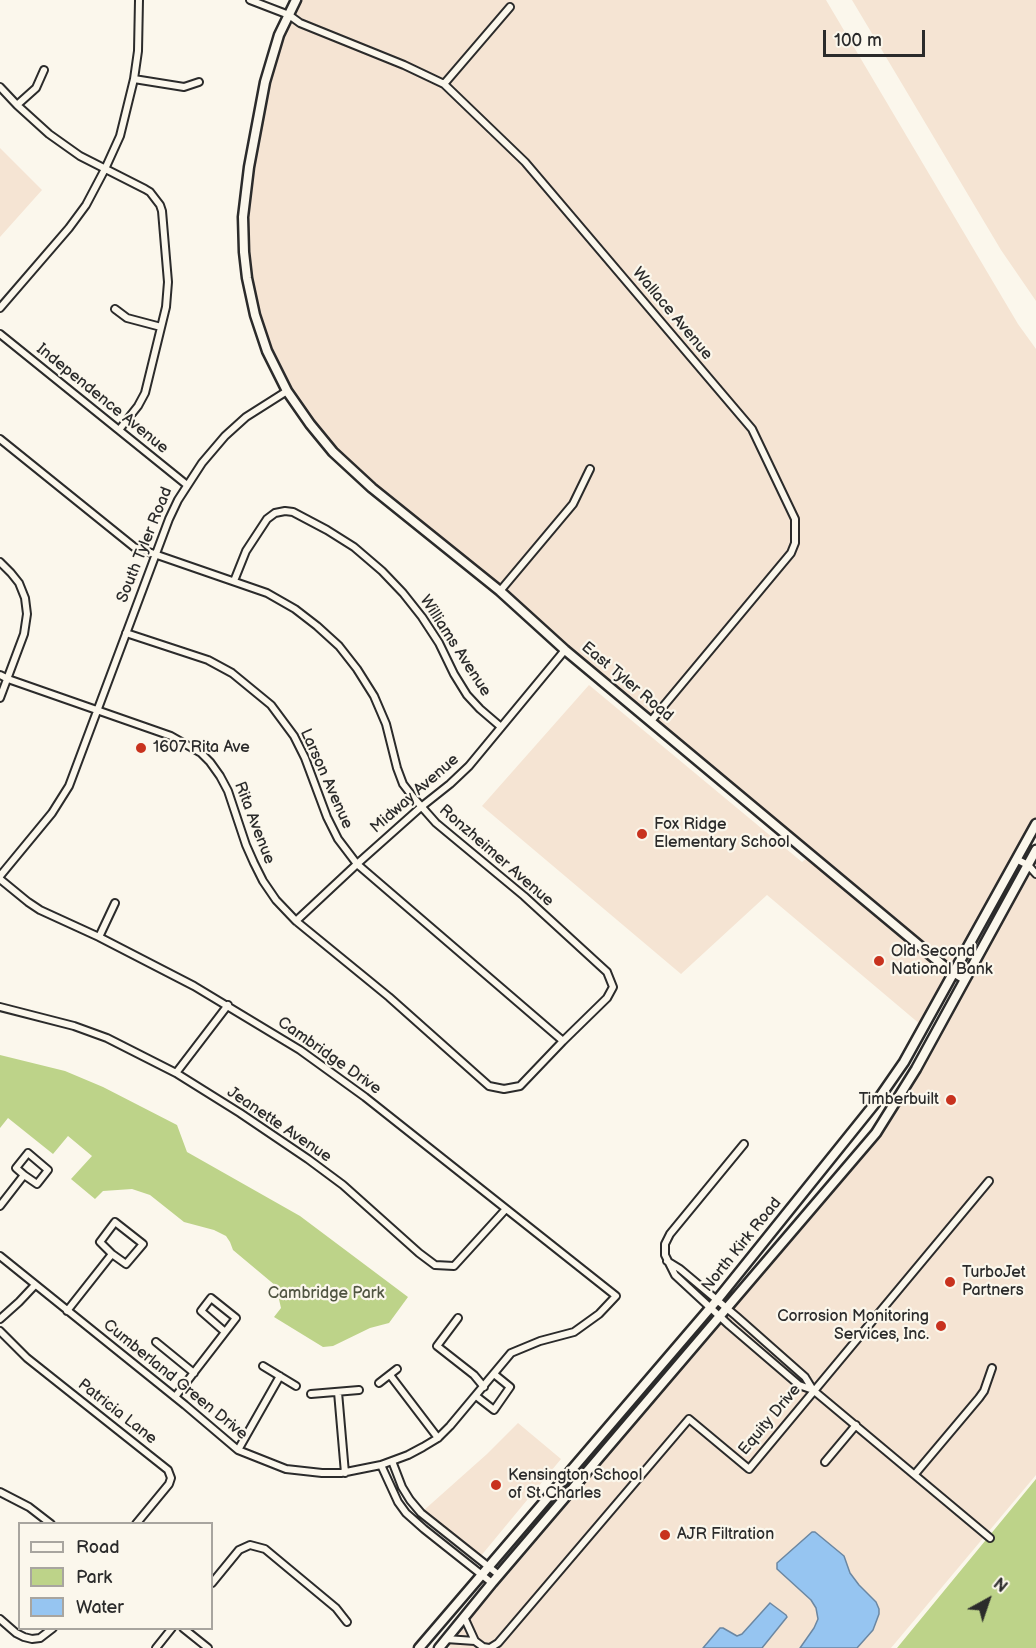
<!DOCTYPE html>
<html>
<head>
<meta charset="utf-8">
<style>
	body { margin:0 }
	#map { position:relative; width:1036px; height:1648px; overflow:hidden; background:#fbf7ec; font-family:"Balsamiq Sans",sans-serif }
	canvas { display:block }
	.legend { position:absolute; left:18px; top:1522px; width:195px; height:108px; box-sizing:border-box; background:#fbf7ec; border:2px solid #a8a59f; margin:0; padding:8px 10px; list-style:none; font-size:18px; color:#2b2b2b }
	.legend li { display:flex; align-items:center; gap:12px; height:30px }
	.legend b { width:30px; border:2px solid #a8a59f }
	.north { position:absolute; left:958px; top:1570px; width:60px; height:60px; -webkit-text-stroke:4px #fbf7ec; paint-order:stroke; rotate:40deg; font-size:16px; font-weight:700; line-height:24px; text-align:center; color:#2b2b2b }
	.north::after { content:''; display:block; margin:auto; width:21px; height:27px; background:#2b2b2b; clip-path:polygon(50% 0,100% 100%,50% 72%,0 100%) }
	.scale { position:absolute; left:823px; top:30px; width:102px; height:27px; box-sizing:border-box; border:3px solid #2b2b2b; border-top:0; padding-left:8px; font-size:18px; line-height:21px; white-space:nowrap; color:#2b2b2b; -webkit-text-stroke:4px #fbf7ec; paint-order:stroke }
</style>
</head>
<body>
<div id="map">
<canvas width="1036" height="1648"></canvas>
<ul class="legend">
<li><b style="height:8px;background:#fbf7ec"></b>Road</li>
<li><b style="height:16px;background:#bdd389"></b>Park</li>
<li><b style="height:16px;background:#96c5f1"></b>Water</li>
</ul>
<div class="north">N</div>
<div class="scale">100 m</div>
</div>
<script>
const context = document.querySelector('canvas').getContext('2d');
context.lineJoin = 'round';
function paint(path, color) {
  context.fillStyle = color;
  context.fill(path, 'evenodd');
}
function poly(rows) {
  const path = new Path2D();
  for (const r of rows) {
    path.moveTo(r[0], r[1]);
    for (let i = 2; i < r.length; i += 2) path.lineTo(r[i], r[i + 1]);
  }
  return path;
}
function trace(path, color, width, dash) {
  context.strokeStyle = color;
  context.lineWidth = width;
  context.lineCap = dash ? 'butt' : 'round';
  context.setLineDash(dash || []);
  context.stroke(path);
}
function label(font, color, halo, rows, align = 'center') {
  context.font = font + ' "Balsamiq Sans",sans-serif';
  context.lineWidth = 4.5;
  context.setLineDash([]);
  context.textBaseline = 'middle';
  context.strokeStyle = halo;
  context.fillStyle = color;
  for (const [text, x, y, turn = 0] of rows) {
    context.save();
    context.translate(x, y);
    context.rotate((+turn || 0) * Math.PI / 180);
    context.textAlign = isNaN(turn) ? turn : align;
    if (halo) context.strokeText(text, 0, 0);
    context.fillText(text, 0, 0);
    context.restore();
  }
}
const built = poly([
	[302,0,826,0,1018,324,1036,349,1036,818,1029,828,952,967,376,488,332,444,308,415,291,389,271,352,259,317,250,280,246,234,250,176,271,68,290,22],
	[852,0,1036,0,1036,301,1001,250],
	[0,148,42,190,0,237],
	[589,685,802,862,808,857,950,975,921,1025,767,895,681,974,482,806],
	[1029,871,1036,879,1036,1475,891,1648,451,1648,448,1645,851,1170,898,1106],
	[518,1423,561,1459,480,1557,423,1511,487,1454]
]);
const green = poly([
	[0,1055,65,1071,103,1087,177,1125,187,1152,300,1216,408,1297,389,1323,370,1328,333,1346,323,1347,274,1317,281,1308,276,1286,233,1250,230,1242,226,1236,214,1230,184,1222,150,1195,132,1189,103,1191,95,1199,71,1179,92,1156,68,1136,53,1154,8,1118,0,1128],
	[1036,1479,1036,1648,897,1648]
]);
const water = poly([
	[812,1532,815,1532,844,1556,850,1573,859,1585,876,1602,879,1609,879,1614,873,1630,857,1648,800,1648,814,1628,818,1619,816,1608,811,1600,777,1569,777,1563,812,1532],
	[770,1603,786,1615,787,1617,762,1648,703,1648,720,1628,723,1628,737,1636,742,1634,770,1603]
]);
const street = poly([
	[250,0,289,15,300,23,404,65,444,84,525,162,752,429,795,519,795,543,791,553,651,721],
	[134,79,184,87,199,82],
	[444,84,510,7],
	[0,87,17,105,49,134,80,156,145,189,150,192,160,205,162,211,168,282,166,307,145,393,138,406,119,430],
	[17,105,36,88,44,70],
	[0,308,69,228,86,205,105,169,120,136,134,79,138,51,139,0],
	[115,309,127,318,161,327],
	[0,334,187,485],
	[0,439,134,547,267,593,295,609,317,626,339,646,357,669,374,696,386,724,397,768,403,784,413,797,436,823,524,896,607,972,613,987,607,998,563,1041,520,1086,504,1089,489,1086,389,997,296,921,276,900,263,881,254,863,246,845,228,791,220,776,210,762,201,753,171,736,8,679,0,675],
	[0,562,11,573,19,583,25,598,27,614,24,634,0,698],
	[234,581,246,551,267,519,275,513,285,511,293,512,327,530,354,547,382,571,403,593,422,617,439,643,454,674,467,695,480,709,501,727],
	[500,591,573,504,590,469],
	[126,633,208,660,232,673,271,705,294,736,305,758,327,817,338,839,357,864,563,1041],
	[1016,859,1028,865,1036,874],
	[0,876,52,813,69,786,169,519,178,500,202,463,225,436,246,417,287,391],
	[0,879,28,902,40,910,99,937,194,986,300,1050,365,1097,616,1296,599,1314,574,1332,540,1341,511,1353,450,1426,438,1438,423,1447,408,1455,381,1465,341,1473,322,1473,286,1469,238,1450,185,1405,0,1256],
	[296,921,357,864,421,807,450,784,469,766,565,650],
	[99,937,115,903],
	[0,1007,74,1026,107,1038,176,1073,240,1113,308,1159,343,1185,419,1253,435,1265,454,1266,505,1210],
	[176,1073,228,1005],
	[744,1144,670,1234,665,1244,665,1255,675,1275,729,1325,799,1385,813,1390],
	[0,1206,24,1175,37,1184,48,1170,28,1153,16,1168,24,1175],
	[667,1261,680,1269,736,1316,805,1377,813,1390,990,1538],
	[67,1311,112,1254,126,1264,143,1244,115,1222,100,1242,112,1254],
	[458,1318,437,1346,474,1375,484,1387],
	[0,1319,19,1302,35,1285],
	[0,1331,27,1358,168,1470,171,1478,169,1484,136,1524],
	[156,1342,194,1373],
	[263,1366,296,1386],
	[390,1375,438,1438],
	[379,1383,397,1369],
	[338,1392,345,1473],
	[311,1394,359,1390],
	[476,1396,494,1410,510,1387,494,1374],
	[175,1397,236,1318,211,1298,201,1311,225,1332],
	[238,1450,280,1376],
	[392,1461,402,1487,410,1500,421,1513,499,1575],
	[825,1462,856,1425],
	[381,1465,398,1502,406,1513,424,1529,492,1583],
	[915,1474,979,1398,984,1391,992,1368],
	[0,1492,29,1507,51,1524],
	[212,1583,239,1550,250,1545,265,1549,336,1608,347,1622],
	[464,1617,475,1641],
	[0,1619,16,1633,24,1637,32,1639,40,1638,53,1628],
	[183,1628,208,1648],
	[446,1639,475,1641,483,1647,489,1648],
	[156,1648,172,1628],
	[490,1648,498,1643,689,1419,749,1469,989,1181]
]);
const secondary = poly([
	[296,0,279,35,265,82,249,167,243,217,244,252,247,278,255,315,267,351,287,391,310,424,333,452,372,488,500,591,565,650,945,967,965,979],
	[419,1648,717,1300,877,1101,904,1062,1036,824],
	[439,1648,492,1583,876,1133,916,1069,1036,850]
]);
const markers = [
	[141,748,6,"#c8321e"],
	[642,834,6,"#c8321e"],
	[879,961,6,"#c8321e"],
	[951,1100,6,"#c8321e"],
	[950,1282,6,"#c8321e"],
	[941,1326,6,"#c8321e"],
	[496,1485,6,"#c8321e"],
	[665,1535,6,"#c8321e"]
];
const streetNames = [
	["Wallace Avenue",672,314,50],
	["Independence Avenue",102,399,39],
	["South Tyler Road",145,545,-68],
	["Williams Avenue",455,646,57],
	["East Tyler Road",627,682,40],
	["Larson Avenue",326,779,66],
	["Midway Avenue",415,794,-41],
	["Rita Avenue",254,823,69],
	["Ronzheimer Avenue",496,856,41],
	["Cambridge Drive",329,1056,35],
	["Jeanette Avenue",279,1125,34],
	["North Kirk Road",742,1245,-51],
	["Cumberland Green Drive",175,1380,39],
	["Patricia Lane",117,1412,38],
	["Equity Drive",770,1420,-50]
];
const poiNames = [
	["1607 Rita Ave",153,748],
	["Fox Ridge",654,825],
	["Elementary School",654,843],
	["Old Second",891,952],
	["National Bank",891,970],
	["Timberbuilt",939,1100,"right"],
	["TurboJet",962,1273],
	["Partners",962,1291],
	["Corrosion Monitoring",929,1317,"right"],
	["Services, Inc.",929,1335,"right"],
	["Kensington School",508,1476],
	["of St Charles",508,1494],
	["AJR Filtration",677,1535]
];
const parkNames = [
	["Cambridge Park",326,1294]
];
paint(built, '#f5e4d3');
paint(green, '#bdd389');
paint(water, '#96c5f1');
trace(water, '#6b87a2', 1.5);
trace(street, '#2b2b2b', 10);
trace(secondary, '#2b2b2b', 13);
trace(street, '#fbf7ec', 6);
trace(secondary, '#fbf7ec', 8);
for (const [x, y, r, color] of markers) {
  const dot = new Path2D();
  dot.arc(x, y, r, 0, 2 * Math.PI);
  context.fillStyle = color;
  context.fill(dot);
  trace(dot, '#fbf7ec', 2);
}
label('16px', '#2b2b2b', '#fbf7ec', streetNames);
label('16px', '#2b2b2b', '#fbf7ec', poiNames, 'left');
label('16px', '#505542', '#fbf7ec', parkNames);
</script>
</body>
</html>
